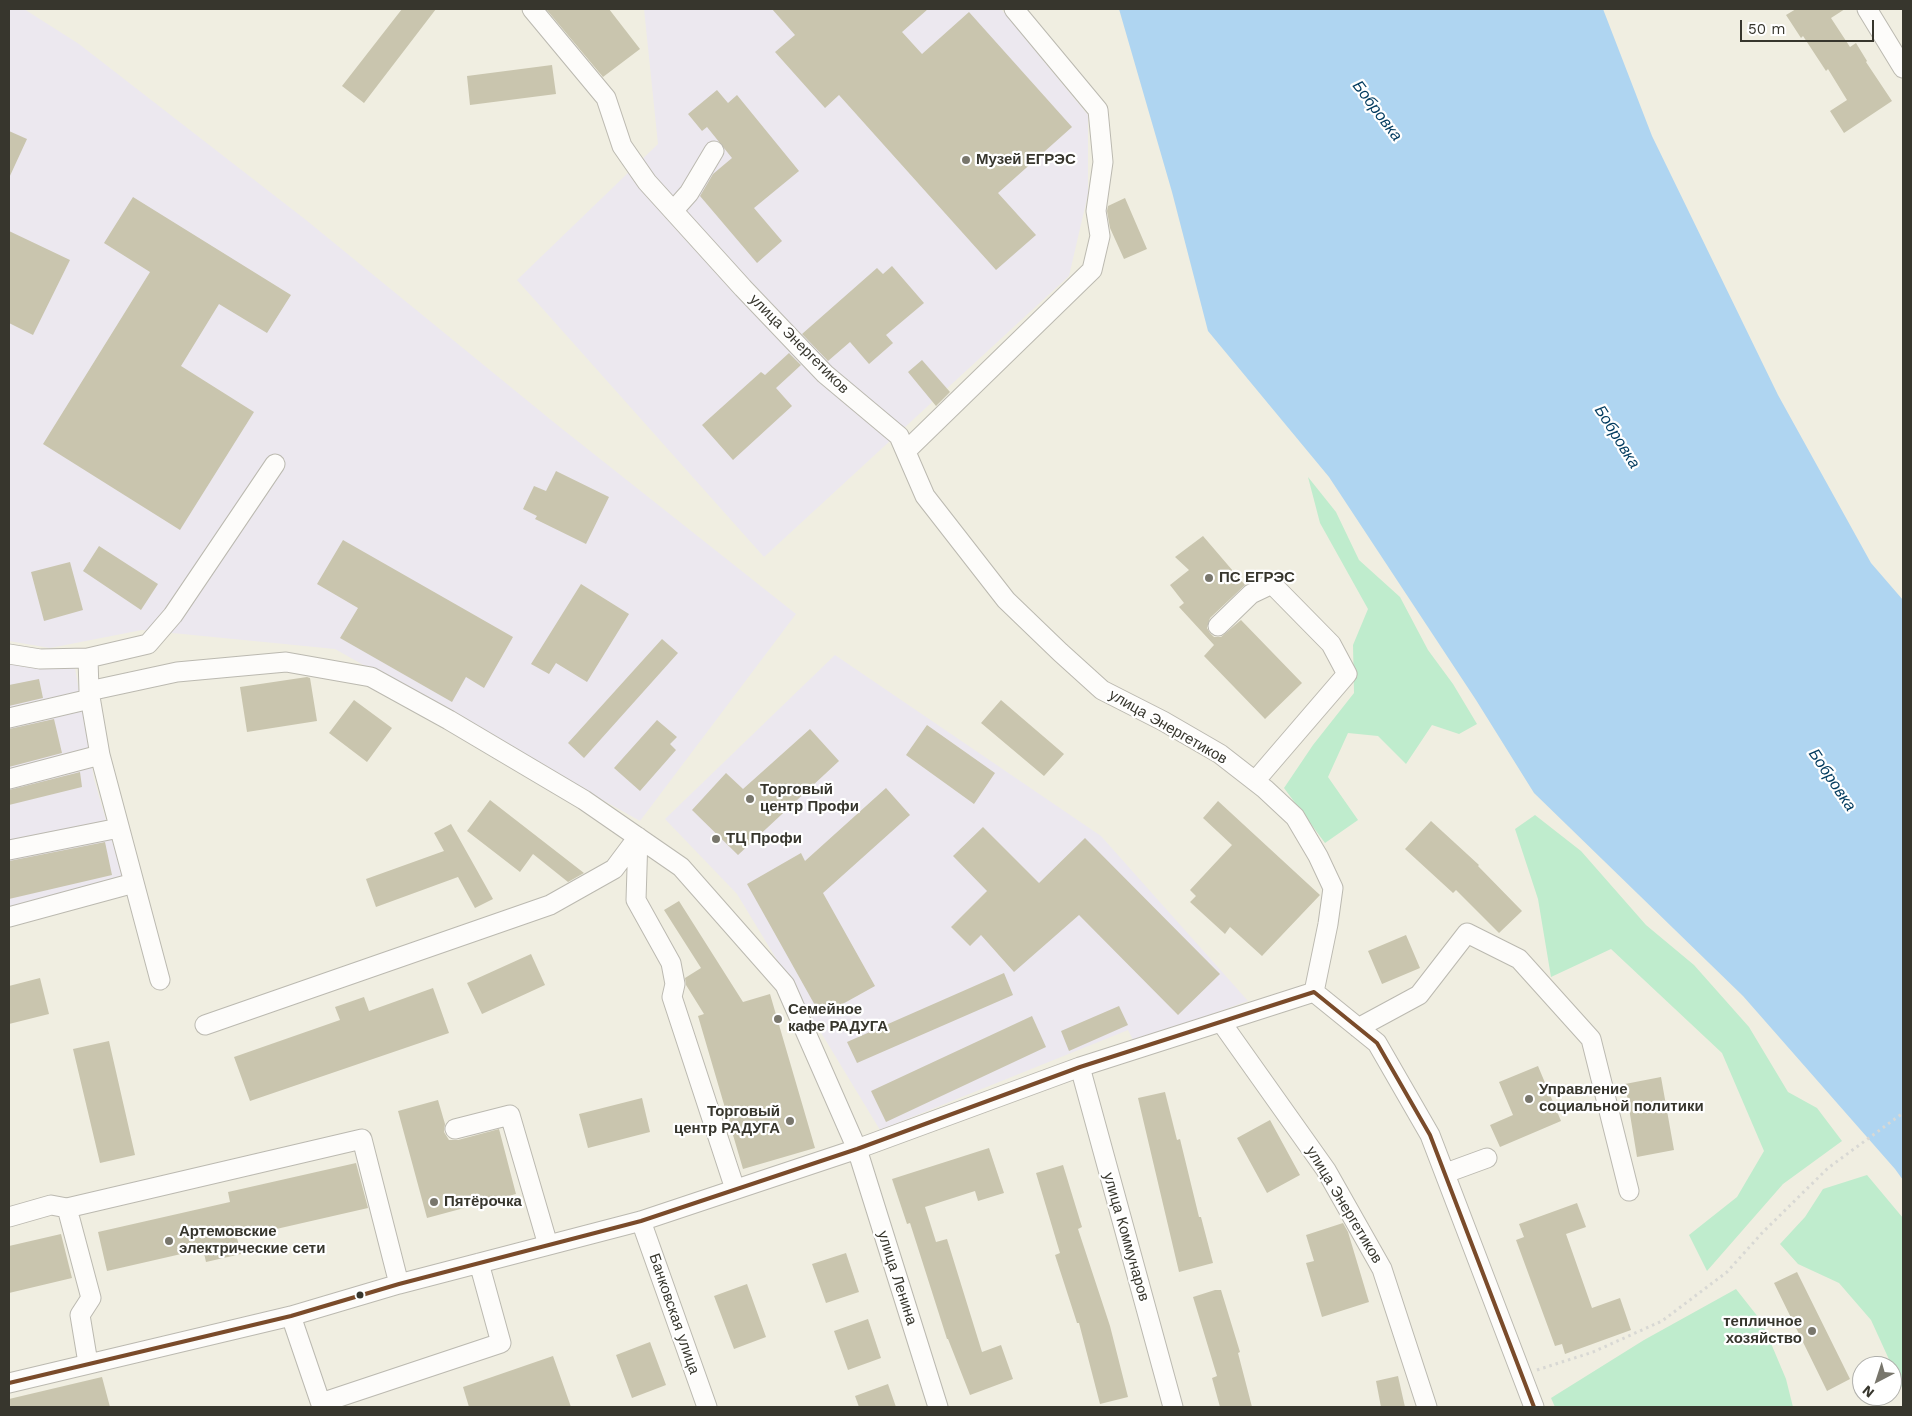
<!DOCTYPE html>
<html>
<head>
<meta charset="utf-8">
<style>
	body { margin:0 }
	#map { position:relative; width:1912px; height:1416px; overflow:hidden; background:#f0eee1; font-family:"Work Sans",sans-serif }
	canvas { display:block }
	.frame { position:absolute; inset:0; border:10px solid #37362d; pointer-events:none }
	.north { position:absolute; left:1852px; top:1356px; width:50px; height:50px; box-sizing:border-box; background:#fff; border:1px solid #afafab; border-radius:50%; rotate:220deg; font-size:14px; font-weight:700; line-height:20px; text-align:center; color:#37362d }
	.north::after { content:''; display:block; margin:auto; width:18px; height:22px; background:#78766c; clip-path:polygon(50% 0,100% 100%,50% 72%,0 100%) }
	.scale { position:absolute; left:1740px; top:20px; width:134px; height:22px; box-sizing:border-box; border:2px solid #37362d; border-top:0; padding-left:6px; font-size:15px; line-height:18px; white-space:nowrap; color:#37362d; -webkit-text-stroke:4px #fff; paint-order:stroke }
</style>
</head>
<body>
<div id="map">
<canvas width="1912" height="1416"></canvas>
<div class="frame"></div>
<div class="north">N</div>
<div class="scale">50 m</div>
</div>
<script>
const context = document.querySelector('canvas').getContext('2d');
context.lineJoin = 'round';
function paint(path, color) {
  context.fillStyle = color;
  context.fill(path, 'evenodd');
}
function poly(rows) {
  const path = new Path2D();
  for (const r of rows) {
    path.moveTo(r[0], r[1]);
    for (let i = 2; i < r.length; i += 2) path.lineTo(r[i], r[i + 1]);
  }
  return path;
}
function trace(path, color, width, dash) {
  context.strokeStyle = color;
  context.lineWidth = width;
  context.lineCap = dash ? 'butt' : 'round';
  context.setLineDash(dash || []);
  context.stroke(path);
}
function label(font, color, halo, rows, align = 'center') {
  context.font = font + ' "Work Sans",sans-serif';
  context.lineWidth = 4.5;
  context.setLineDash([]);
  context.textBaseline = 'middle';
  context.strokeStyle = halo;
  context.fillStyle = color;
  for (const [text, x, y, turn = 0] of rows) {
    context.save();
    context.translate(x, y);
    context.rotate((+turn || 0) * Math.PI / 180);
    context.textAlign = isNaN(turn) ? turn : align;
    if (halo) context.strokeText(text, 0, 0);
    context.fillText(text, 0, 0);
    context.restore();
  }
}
const industrial = poly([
	[9,9,24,9,79,44,306,220,556,424,796,614,640,821,335,649,142,630,50,648,9,641],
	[644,9,1001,9,1088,115,1088,194,1069,276,764,557,517,280,658,144],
	[835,655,1101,836,1248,1001,1134,1042,1128,1030,880,1130,737,894,665,819],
	[9,663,75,668,94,779,123,878,9,908]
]);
const green = poly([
	[1308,477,1336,512,1359,560,1400,597,1428,650,1453,684,1477,724,1459,734,1432,725,1406,764,1378,736,1348,733,1328,777,1358,820,1325,843,1284,788,1313,745,1354,693,1353,645,1368,609,1320,523],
	[1535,815,1581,851,1646,925,1694,965,1749,1027,1788,1092,1817,1108,1842,1141,1783,1184,1707,1271,1689,1235,1737,1197,1764,1151,1722,1053,1611,949,1551,977,1538,899,1515,829],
	[1867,1175,1903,1218,1903,1390,1871,1320,1839,1283,1798,1264,1780,1244,1805,1217,1823,1189],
	[1736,1289,1762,1322,1786,1379,1793,1407,1555,1407,1551,1398,1644,1340]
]);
const water = poly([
	[1119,9,1603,9,1652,136,1778,395,1871,563,1903,600,1903,1180,1895,1169,1743,996,1534,793,1476,700,1329,477,1208,331,1172,192]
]);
const building = poly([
	[402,9,436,9,364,103,342,86],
	[546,9,609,9,640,49,603,77],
	[772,9,928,9,902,32,922,54,969,12,1072,127,998,193,1036,235,996,270,839,95,825,108,775,52,795,35],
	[1796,9,1845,9,1831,18,1850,47,1856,43,1867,61,1866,62,1892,101,1844,133,1830,111,1847,100,1828,69,1826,71,1803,36,1801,38,1786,15],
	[552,65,556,94,470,105,467,76],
	[717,90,728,103,737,95,799,171,754,208,782,241,757,263,700,196,713,174,732,158,707,127,702,131,688,114],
	[9,131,27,139,9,178],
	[133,197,291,295,267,333,219,304,181,366,254,412,180,530,43,444,150,272,104,243],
	[1125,198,1147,249,1124,259,1110,228,1107,211,1108,206],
	[9,231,70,260,33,335,9,323],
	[892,266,924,303,886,335,893,343,869,364,850,342,828,361,802,334,877,268,883,274],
	[789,353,801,365,776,388,792,406,733,460,702,425,761,372,765,375],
	[922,360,950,392,936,406,908,372],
	[556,471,609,497,586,544,535,519,537,516,523,509,534,486,546,491],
	[1203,536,1245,585,1210,618,1207,628,1210,633,1214,637,1221,637,1241,620,1302,683,1265,719,1204,656,1214,645,1179,607,1184,603,1170,585,1189,570,1175,557],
	[343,540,513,637,484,688,466,677,452,702,340,638,358,608,317,584],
	[99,546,158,584,141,610,83,571],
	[70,562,83,610,44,621,31,572],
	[581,584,629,614,587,682,556,663,549,674,531,664],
	[662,639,678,653,584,758,568,743],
	[307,677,310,678,317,721,247,732,240,687],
	[39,679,43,698,9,706,9,685],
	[354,700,392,728,367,762,329,733],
	[1001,700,1064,754,1044,776,981,723],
	[54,719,62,753,9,767,9,729],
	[657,720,677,737,670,744,676,750,640,791,614,768],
	[927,725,995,773,974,804,906,755],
	[810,729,839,761,738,855,692,810,726,773,743,789],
	[80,772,82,787,9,805,9,790],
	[886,788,910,815,823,893,875,986,821,1016,747,884,801,853,805,861],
	[490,800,584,873,568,882,533,854,520,872,467,831],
	[1218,801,1320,895,1262,956,1230,927,1225,934,1190,902,1196,896,1190,890,1232,845,1203,818],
	[1431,821,1479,865,1478,866,1522,911,1499,933,1456,890,1453,893,1405,849],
	[451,824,493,899,475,908,458,877,376,907,366,879,444,851,434,833],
	[983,827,1039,883,1085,838,1220,974,1178,1015,1079,915,1014,972,981,935,970,946,951,927,987,891,953,856],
	[105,842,112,875,9,899,9,861],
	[679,901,743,1002,770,994,815,1148,743,1169,698,1016,704,1014,686,985,685,978,701,968,664,910],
	[1406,935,1420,968,1382,984,1368,951],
	[531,954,545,985,482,1014,467,983],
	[1004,973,1013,995,857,1063,847,1042],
	[40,978,49,1014,9,1024,9,986],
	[433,988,449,1033,250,1101,234,1057,340,1020,335,1007,364,997,369,1011],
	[1119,1006,1128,1025,1069,1051,1061,1031],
	[1032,1016,1046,1047,886,1122,871,1091],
	[109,1041,135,1155,100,1163,73,1049],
	[1538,1066,1561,1121,1500,1147,1490,1125,1513,1115,1499,1082],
	[1661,1077,1674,1150,1637,1157,1625,1084],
	[1165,1092,1177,1140,1180,1139,1199,1217,1201,1217,1213,1263,1179,1272,1138,1098],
	[642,1098,650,1132,588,1148,579,1114],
	[438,1100,445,1124,444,1132,449,1140,458,1140,499,1129,516,1194,427,1218,398,1111],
	[1270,1120,1300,1175,1267,1193,1237,1138],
	[989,1148,1004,1193,978,1201,975,1191,925,1207,936,1242,947,1239,982,1352,1001,1345,1013,1379,970,1395,948,1339,947,1339,910,1223,907,1224,892,1179],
	[356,1163,368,1208,237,1238,241,1254,206,1262,203,1249,107,1271,98,1232,230,1202,228,1192],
	[1063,1165,1082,1227,1078,1229,1110,1326,1128,1397,1100,1404,1079,1323,1077,1323,1055,1255,1060,1253,1036,1173],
	[1577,1203,1586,1227,1566,1234,1592,1308,1620,1298,1631,1330,1565,1354,1562,1344,1555,1346,1516,1240,1524,1237,1519,1224],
	[1343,1223,1348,1232,1369,1302,1322,1317,1306,1263,1314,1261,1306,1235],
	[61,1234,72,1278,9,1293,9,1246],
	[846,1253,859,1292,826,1303,812,1264],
	[1797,1272,1850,1379,1827,1391,1774,1283],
	[747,1284,766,1337,734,1349,714,1296],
	[1215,1290,1221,1290,1240,1352,1238,1353,1252,1407,1220,1407,1212,1378,1217,1376,1193,1297],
	[868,1319,881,1358,848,1370,834,1331],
	[650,1342,666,1385,632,1398,616,1355],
	[553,1356,571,1407,469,1407,463,1387],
	[1398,1376,1405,1407,1381,1407,1376,1381],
	[102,1377,110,1407,9,1407,9,1399],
	[888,1384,896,1407,859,1407,855,1396]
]);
const path = poly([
	[1537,1370,1593,1352,1662,1321,1727,1272,1762,1233,1828,1168,1903,1113]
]);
const minor = poly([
	[532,9,606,98,622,146,647,182,743,288,825,374,899,436,925,496,1006,600,1060,652,1102,690,1163,721,1220,754,1265,789,1295,817,1318,856,1333,888,1328,924,1314,992],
	[1867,9,1903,68],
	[673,211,689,193,714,151],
	[906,451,1092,270,1100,236,1096,211,1103,162,1098,110,1014,9],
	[1218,626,1251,594,1272,584,1331,644,1347,674,1255,781],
	[9,654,40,659,88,658,148,644,173,615,275,464],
	[88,658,89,691,100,755,160,980],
	[89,691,177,672,286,662,371,677,449,720,584,800,681,867,785,985,857,1149,938,1407],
	[9,718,90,699],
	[9,779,100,755],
	[638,837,636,900,671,963,675,984,672,997,735,1189],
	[9,850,119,828],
	[9,917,134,883],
	[1314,992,1377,1043,1430,1135,1534,1407],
	[1221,1022,1326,1170,1382,1269,1427,1407],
	[205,1025,550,905,614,869,638,837],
	[1358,1028,1419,995,1467,933,1519,959,1591,1039,1629,1191],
	[1080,1067,1173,1407],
	[455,1129,510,1115,548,1245],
	[1446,1173,1487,1158],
	[67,1208,91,1298,80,1315,88,1363],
	[9,1217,51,1205,67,1208,362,1139,399,1284],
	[641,1221,707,1407],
	[291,1316,322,1407],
	[9,1383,291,1316,399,1284,641,1221,857,1149,1080,1067,1314,992],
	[321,1403,501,1343,479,1263]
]);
const bus1 = poly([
	[9,1383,291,1316,399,1284,641,1221,857,1149,1080,1067,1314,992,1377,1043,1430,1135,1534,1407]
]);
const markers = [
	[966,160,5,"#78766c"],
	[1209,578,5,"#78766c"],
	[750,799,5,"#78766c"],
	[716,839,5,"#78766c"],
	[778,1019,5,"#78766c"],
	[1529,1099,5,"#78766c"],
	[790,1121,5,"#78766c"],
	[434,1202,5,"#78766c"],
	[169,1241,5,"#78766c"],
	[360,1295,4.5,"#37362d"],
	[1812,1331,5,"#78766c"]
];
const poiNames = [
	["Музей ЕГРЭС",976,160],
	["ПС ЕГРЭС",1219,578],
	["Торговый",760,790],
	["центр Профи",760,807],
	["ТЦ Профи",726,839],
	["Семейное",788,1010],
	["кафе РАДУГА",788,1027],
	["Управление",1539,1090],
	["социальной политики",1539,1107],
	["Торговый",780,1112,"right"],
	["центр РАДУГА",780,1129,"right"],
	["Пятёрочка",444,1202],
	["Артемовские",179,1232],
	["электрические сети",179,1249],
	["тепличное",1802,1322,"right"],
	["хозяйство",1802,1339,"right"]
];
const streetNames = [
	["улица Энергетиков",799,344,45],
	["улица Энергетиков",1168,727,30],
	["улица Энергетиков",1344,1205,59],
	["улица Коммунаров",1126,1237,74],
	["улица Ленина",897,1278,72],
	["Банковская улица",674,1314,71]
];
const waterNames = [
	["Бобровка",1377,111,53],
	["Бобровка",1617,437,58],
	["Бобровка",1832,780,56]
];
paint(industrial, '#ece8ef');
paint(green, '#bfeccd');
paint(water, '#afd5f1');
paint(building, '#c9c5ae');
trace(minor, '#bbb9b0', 21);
trace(path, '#d8d8d4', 3, [2.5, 4]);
trace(minor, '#fdfcfa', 19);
trace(bus1, '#7a4b2a', 4);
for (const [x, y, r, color] of markers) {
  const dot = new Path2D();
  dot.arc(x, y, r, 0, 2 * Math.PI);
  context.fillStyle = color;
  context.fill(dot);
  trace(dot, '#fff', 2);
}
label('bold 15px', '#37362d', '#fff', poiNames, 'left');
label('15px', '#37362d', '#fff', streetNames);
label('italic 16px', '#003a5e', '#fff', waterNames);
</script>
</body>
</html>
